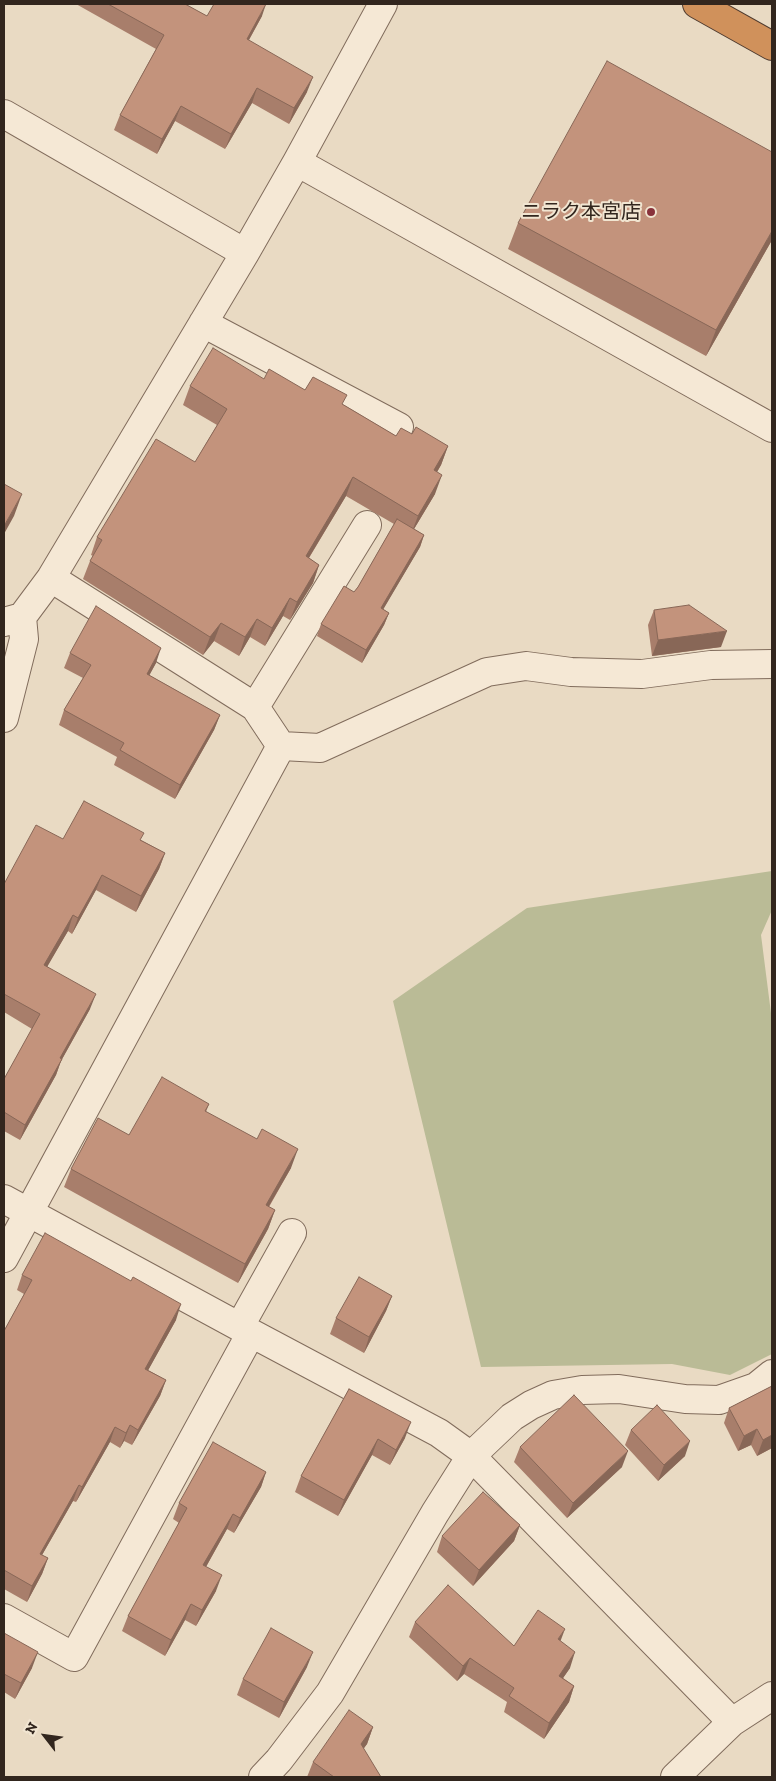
<!DOCTYPE html>
<html>
<head>
<meta charset="utf-8">
<style>
	body { margin:0 }
	#map { position:relative; width:776px; height:1781px; overflow:hidden; background:#e9dac3; font-family:"Zilla Slab",serif }
	canvas { display:block }
	.frame { position:absolute; inset:0; border:5px solid #32261e; pointer-events:none }
	.north { position:absolute; left:20px; top:1711px; width:50px; height:50px; -webkit-text-stroke:4px #f1e5d1; paint-order:stroke; rotate:300deg; font-size:14px; font-weight:700; line-height:20px; text-align:center; color:#32261e }
	.north::after { content:''; display:block; margin:auto; width:18px; height:22px; background:#32261e; clip-path:polygon(50% 0,100% 100%,50% 72%,0 100%) }
</style>
</head>
<body>
<div id="map">
<canvas width="776" height="1781"></canvas>
<div class="frame"></div>
<div class="north">N</div>
</div>
<script>
const context = document.querySelector('canvas').getContext('2d');
context.lineJoin = 'round';
function paint(path, color) {
  context.fillStyle = color;
  context.fill(path, 'evenodd');
}
function poly(rows) {
  const path = new Path2D();
  for (const r of rows) {
    path.moveTo(r[0], r[1]);
    for (let i = 2; i < r.length; i += 2) path.lineTo(r[i], r[i + 1]);
  }
  return path;
}
function trace(path, color, width, dash) {
  context.strokeStyle = color;
  context.lineWidth = width;
  context.lineCap = dash ? 'butt' : 'round';
  context.setLineDash(dash || []);
  context.stroke(path);
}
function label(font, color, halo, rows, align = 'center') {
  context.font = font + ' "Zilla Slab","Noto Sans JP",serif';
  context.lineWidth = 4;
  context.setLineDash([]);
  context.textBaseline = 'middle';
  context.strokeStyle = halo;
  context.fillStyle = color;
  for (const [text, x, y, turn = 0] of rows) {
    context.save();
    context.translate(x, y);
    context.rotate((+turn || 0) * Math.PI / 180);
    context.textAlign = isNaN(turn) ? turn : align;
    if (halo) context.strokeText(text, 0, 0);
    context.fillText(text, 0, 0);
    context.restore();
  }
}
const cemetery = poly([
	[772,871,772,910,761,935,772,1021,772,1354,730,1375,672,1364,481,1367,393,1001,527,908]
]);
const minor = poly([
	[4,114,245,253],
	[297,162,772,428],
	[203,323,399,427],
	[51,578,255,707,281,746,320,748,487,672,526,666,571,672,642,674,711,665,772,664],
	[4,622,22,617,51,578,245,253,297,162,383,4],
	[255,707,367,525],
	[4,718,24,639,22,617],
	[4,1199,251,1333],
	[4,1258,281,746],
	[240,1326,292,1233],
	[4,1618,74,1657,251,1333,439,1433,471,1456,732,1722],
	[263,1777,279,1760,330,1693,435,1513,471,1456,512,1417,531,1405,553,1395,582,1390,619,1389,685,1399,719,1400,756,1387,772,1374],
	[675,1777,732,1722,772,1696]
]);
const highway = poly([
	[697,4,772,46]
]);
const wall = poly([
	[76,4,185,4,207,16,262,16,249,40,307,92,289,124,252,103,225,149,175,121,157,154,114,130,120,115,156,49],
	[518,223,772,240,706,356,508,249],
	[264,379,305,390,344,405,396,436,412,434,448,446,441,465,437,472,435,494,414,529,424,535,420,547,383,609,389,613,384,625,362,663,317,636,321,624,354,592,358,587,394,524,346,496,309,558,319,565,313,583,290,620,283,616,265,646,250,637,239,656,214,641,203,655,83,579,90,561,93,556,91,555,97,537,195,462,217,425,183,405,190,386],
	[654,610,721,647,652,656,648,625],
	[70,653,156,663,149,675,220,715,214,730,175,799,114,765,117,757,59,725,64,710,83,678,64,668],
	[63,839,141,840,165,853,159,869,136,912,96,890,72,934,68,931,47,966,90,1009,61,1061,56,1075,20,1140,4,1131,4,1079,32,1029,4,1012,4,884],
	[209,1104,206,1112,291,1168,269,1207,275,1210,268,1229,238,1283,64,1187,71,1169,129,1135],
	[22,1275,176,1320,148,1370,166,1380,160,1396,132,1445,124,1441,120,1448,110,1442,76,1502,73,1501,42,1555,48,1558,42,1574,27,1602,4,1589,4,1331,24,1294,17,1290],
	[392,1296,386,1311,364,1353,330,1334,336,1318],
	[772,1386,772,1448,757,1456,751,1445,738,1451,724,1423,729,1408],
	[349,1389,405,1438,390,1465,372,1455,338,1516,295,1492,301,1476],
	[631,1430,685,1456,658,1481,625,1445],
	[520,1447,622,1467,567,1518,514,1462],
	[266,1472,261,1487,234,1533,227,1529,206,1567,216,1591,196,1626,185,1620,165,1656,122,1631,128,1616,179,1523,173,1519,179,1503],
	[520,1525,514,1541,473,1586,437,1552,442,1536],
	[415,1622,514,1646,560,1641,570,1668,563,1678,574,1686,569,1702,544,1739,504,1712,507,1702,464,1674,457,1681,409,1637],
	[4,1633,32,1668,15,1699,4,1692],
	[307,1667,279,1718,237,1695,243,1679],
	[373,1727,367,1744,363,1749,381,1777,307,1777,313,1762]
]);
const shadedWall = poly([
	[266,4,262,16,241,54,247,39],
	[313,77,307,92,289,124,294,108],
	[257,88,252,103,225,149,231,134],
	[181,106,175,121,157,154,162,139],
	[772,231,772,240,706,356,716,330],
	[448,446,441,465,427,489,434,470],
	[442,475,435,494,411,534,418,516],
	[353,477,346,496,299,574,306,556],
	[22,494,14,516,4,534,4,526],
	[424,535,420,547,377,620,381,608],
	[319,565,313,583,290,620,297,602],
	[290,598,283,616,265,646,272,628],
	[389,613,384,625,362,663,366,650],
	[257,619,250,637,239,656,245,637],
	[221,623,214,641,203,655,210,637],
	[727,631,721,647,652,656,658,640],
	[161,648,156,663,142,689,147,674],
	[220,715,214,730,175,799,180,785],
	[165,853,159,869,136,912,141,896],
	[102,875,96,890,72,934,78,918],
	[73,915,68,931,39,981,44,965],
	[96,994,90,1009,61,1061,56,1075,20,1140,25,1125,60,1058],
	[298,1149,291,1168,259,1223,266,1205],
	[275,1210,268,1229,238,1283,245,1264],
	[392,1296,386,1311,364,1353,369,1337],
	[181,1304,176,1320,140,1385,145,1369],
	[166,1380,160,1396,132,1445,138,1430],
	[411,1422,405,1438,390,1465,396,1450],
	[130,1425,124,1441,120,1448,126,1433],
	[115,1427,110,1442,76,1502,82,1487],
	[757,1429,751,1445,738,1451,744,1436],
	[772,1435,772,1448,757,1456,763,1440],
	[378,1439,372,1455,338,1516,344,1500],
	[690,1441,685,1456,658,1481,664,1465],
	[628,1451,622,1467,567,1518,573,1503],
	[266,1472,261,1487,234,1533,240,1518],
	[79,1485,73,1501,34,1569,40,1554],
	[233,1514,227,1529,198,1581,203,1565],
	[520,1525,514,1541,473,1586,479,1570],
	[48,1558,42,1574,27,1602,32,1586],
	[222,1575,216,1591,196,1626,202,1610],
	[191,1604,185,1620,165,1656,171,1640],
	[565,1629,559,1645,558,1639],
	[38,1652,32,1668,15,1699,21,1683],
	[313,1652,307,1667,279,1718,284,1702],
	[575,1652,570,1668,554,1691,559,1676],
	[470,1658,464,1674,457,1681,463,1666],
	[574,1686,569,1702,544,1739,549,1723],
	[373,1727,367,1744,354,1762,361,1744]
]);
const building = poly([
	[108,4,185,4,207,16,214,4,266,4,247,39,313,77,294,108,257,88,231,134,181,106,162,139,120,115,164,35,108,4],
	[607,61,772,152,772,231,716,330,518,223,607,61],
	[213,348,264,379,269,369,305,390,313,377,347,395,342,404,396,436,401,428,412,434,416,427,448,446,434,470,442,475,418,516,353,477,306,556,319,565,297,602,290,598,272,628,257,619,245,637,221,623,210,637,90,561,102,540,97,537,156,439,195,462,227,409,190,386,213,348],
	[4,484,22,494,4,526,4,484],
	[397,519,424,535,381,608,389,613,366,650,321,624,344,586,354,592,358,587,397,519],
	[689,605,727,631,658,640,654,610,689,605],
	[96,606,161,648,147,674,220,715,180,785,120,750,124,743,64,710,91,665,70,653,96,606],
	[84,801,144,833,140,840,165,853,141,896,102,875,78,918,73,915,44,965,96,994,60,1058,62,1059,25,1125,4,1112,4,1079,40,1014,4,994,4,884,36,825,63,839,84,801],
	[162,1077,209,1104,205,1111,257,1139,262,1129,298,1149,266,1205,275,1210,245,1264,71,1169,98,1118,129,1135,162,1077],
	[45,1233,131,1281,133,1277,181,1304,145,1369,166,1380,138,1430,130,1425,126,1433,115,1427,82,1487,79,1485,40,1554,48,1558,32,1586,4,1570,4,1331,32,1280,22,1275,45,1233],
	[359,1277,392,1296,369,1337,336,1318,359,1277],
	[772,1386,772,1435,763,1440,757,1429,744,1436,729,1408,772,1386],
	[349,1389,411,1422,396,1450,378,1439,344,1500,301,1476,349,1389],
	[574,1395,628,1451,573,1503,520,1447,574,1395],
	[657,1405,690,1441,664,1465,631,1430,657,1405],
	[213,1442,266,1472,240,1518,233,1514,203,1565,222,1575,202,1610,191,1604,171,1640,128,1616,187,1508,179,1503,213,1442],
	[483,1492,520,1525,479,1570,442,1536,483,1492],
	[448,1585,514,1646,538,1610,565,1629,558,1639,575,1652,559,1676,574,1686,549,1723,509,1696,514,1688,470,1658,463,1666,415,1622,448,1585],
	[271,1628,313,1652,284,1702,243,1679,271,1628],
	[4,1633,38,1652,21,1683,4,1674,4,1633],
	[349,1710,373,1727,361,1744,381,1777,334,1777,313,1762,349,1710]
]);
const markers = [
	[651,212,5,"#89323b"]
];
const poiNames = [
	["ニラク本宮店",641,212]
];
paint(cemetery, '#babb96');
trace(minor, '#816c5c', 30);
trace(highway, '#4f3b2f', 30);
trace(minor, '#f5e8d5', 28);
trace(highway, '#d0915b', 28);
paint(wall, '#a87e6b');
paint(shadedWall, '#886757');
paint(building, '#c3937c');
trace(building, '#886757', 1);
for (const [x, y, r, color] of markers) {
  const dot = new Path2D();
  dot.arc(x, y, r, 0, 2 * Math.PI);
  context.fillStyle = color;
  context.fill(dot);
  trace(dot, '#f1e5d1', 2);
}
label('20px', '#32261e', '#f1e5d1', poiNames, 'right');
</script>
</body>
</html>
